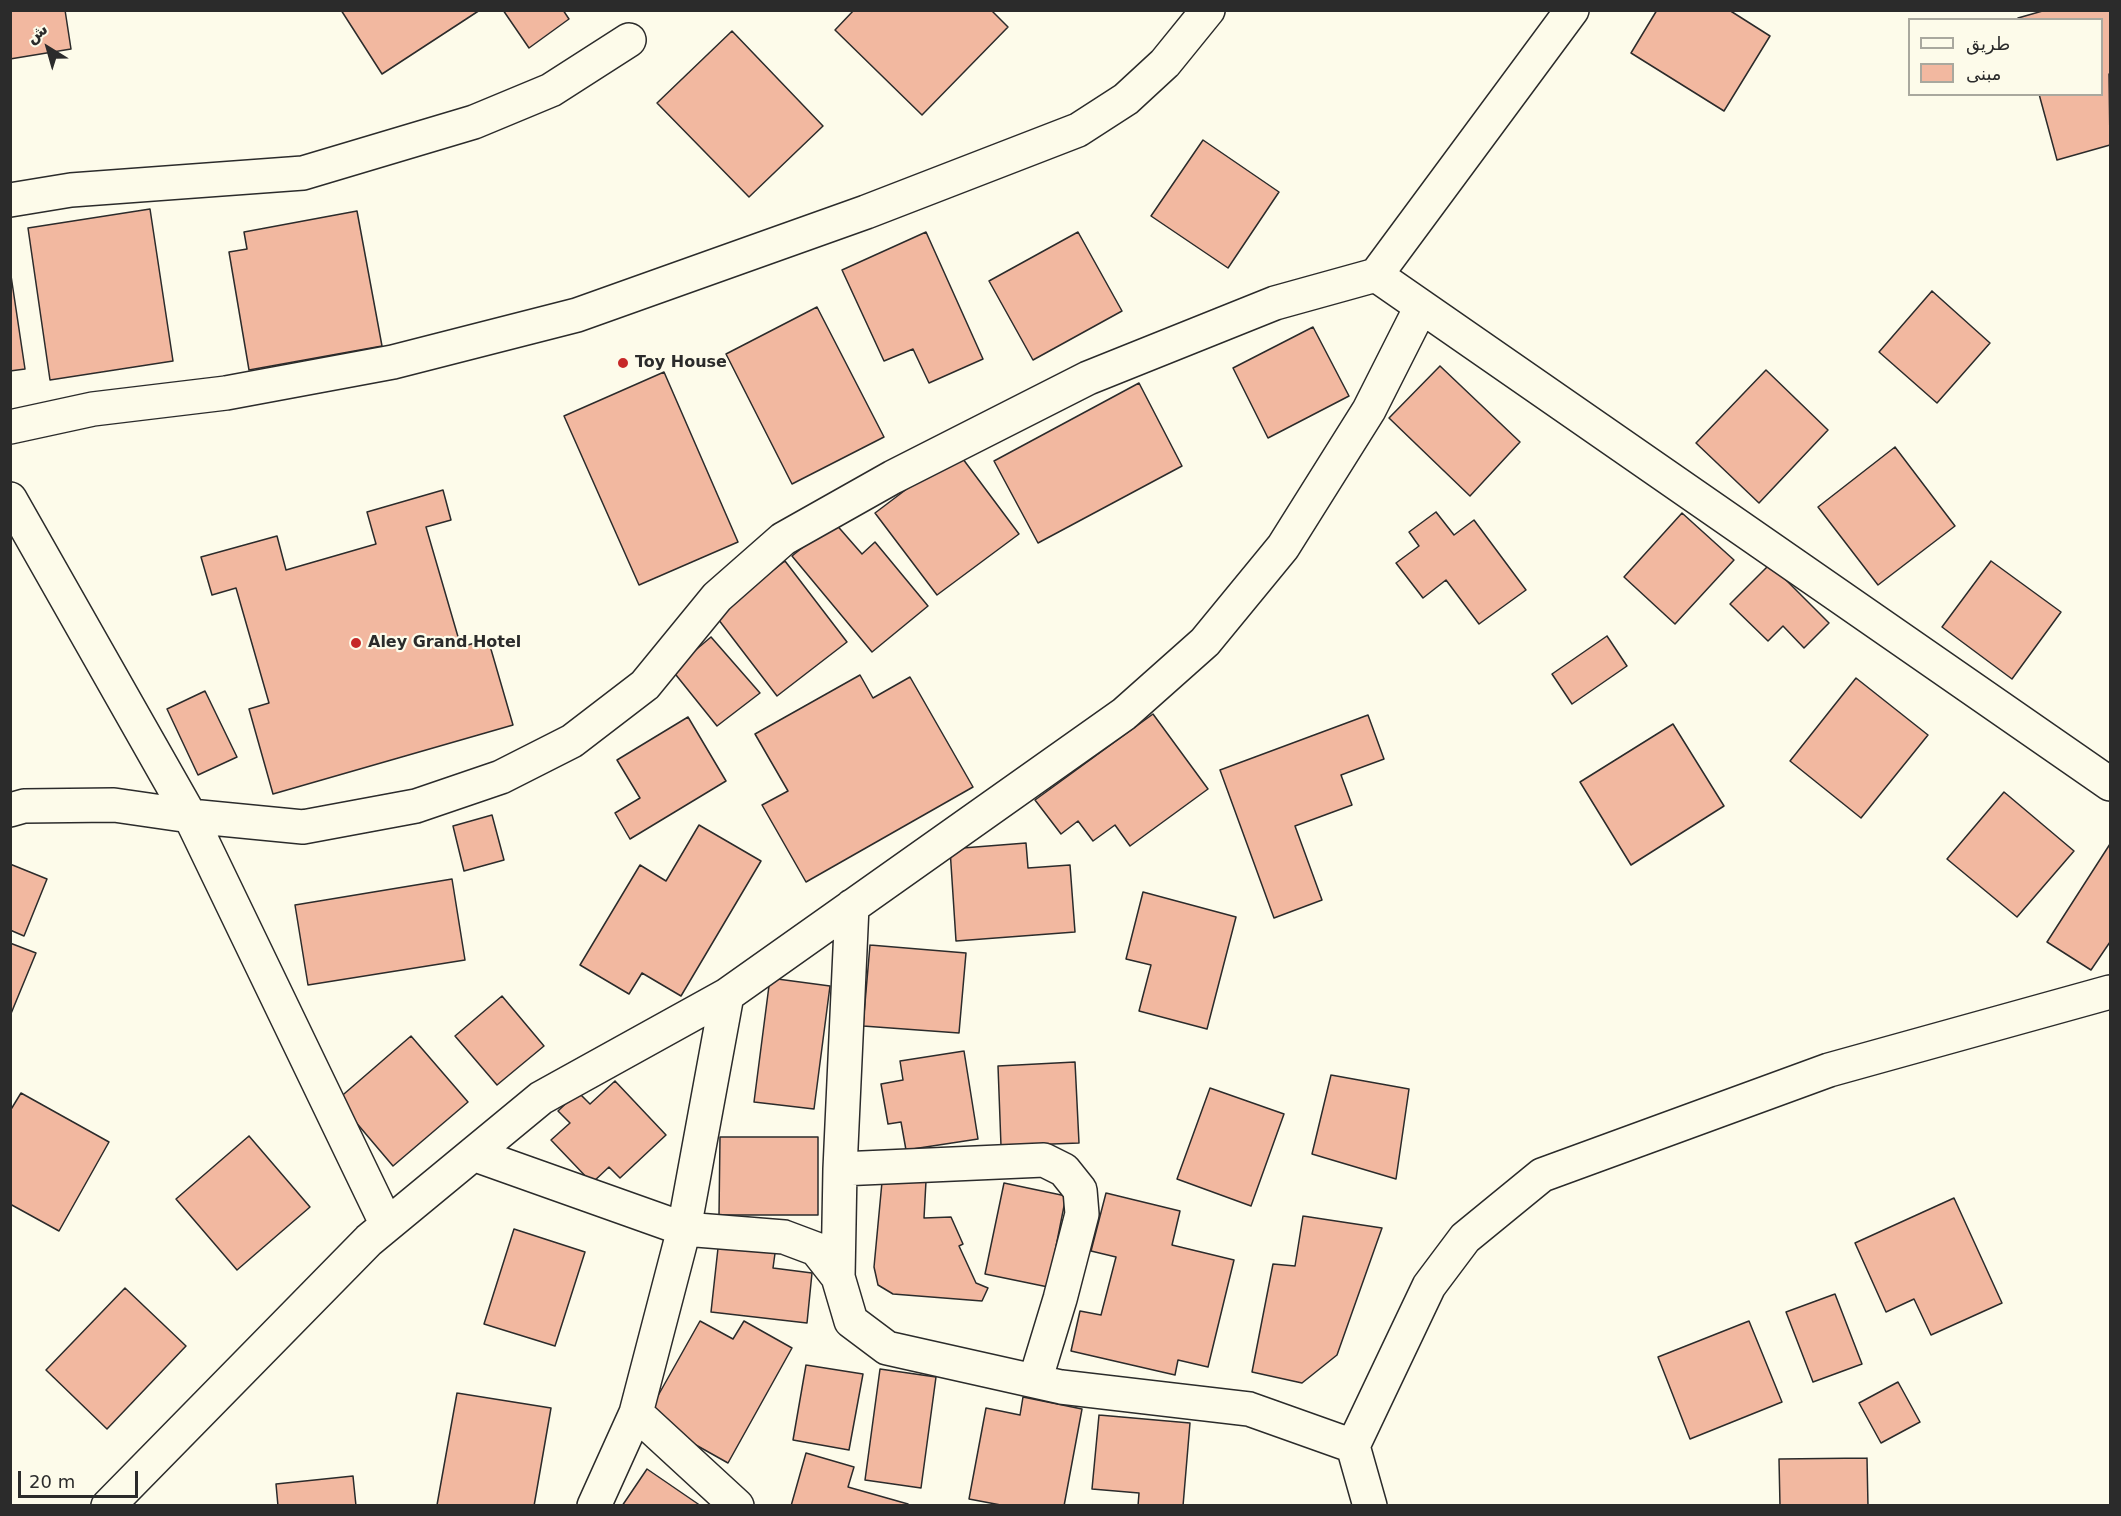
<!DOCTYPE html>
<html>
<head>
<meta charset="utf-8">
<style>
	body { margin:0 }
	#map { position:relative; width:2121px; height:1516px; overflow:hidden; background:#fdfbea; font-family:"DejaVu Sans","Noto Naskh Arabic",sans-serif }
	canvas { display:block }
	.frame { position:absolute; inset:0; border:12px solid #2b2b2b; pointer-events:none }
	.legend { position:absolute; left:1908px; top:18px; width:195px; height:78px; box-sizing:border-box; background:#fdfbea; border:2px solid #a9a89e; margin:0; padding:8px 10px; list-style:none; font-size:18px; color:#2b2b2b }
	.legend li { display:flex; align-items:center; gap:12px; height:30px }
	.legend b { width:30px; border:2px solid #a9a89e }
	.north { position:absolute; left:18px; top:18px; width:60px; height:60px; -webkit-text-stroke:4px #fdfbea; paint-order:stroke; rotate:323deg; font-size:16px; font-weight:700; line-height:24px; text-align:center; color:#2b2b2b }
	.north::after { content:''; display:block; margin:auto; width:21px; height:27px; background:#2b2b2b; clip-path:polygon(50% 0,100% 100%,50% 72%,0 100%) }
	.scale { position:absolute; left:18px; top:1471px; width:120px; height:27px; box-sizing:border-box; border:3px solid #2b2b2b; border-top:0; padding-left:8px; font-size:18px; line-height:21px; white-space:nowrap; color:#2b2b2b; -webkit-text-stroke:4px #fdfbea; paint-order:stroke }
</style>
</head>
<body>
<div id="map">
<canvas width="2121" height="1516"></canvas>
<div class="frame"></div>
<ul class="legend">
<li><b style="height:8px;background:#fdfbea"></b>طريق</li>
<li><b style="height:16px;background:#f2b8a0"></b>مبنى</li>
</ul>
<div class="north">ش</div>
<div class="scale">20 m</div>
</div>
<script>
const context = document.querySelector('canvas').getContext('2d');
context.lineJoin = 'round';
function paint(path, color) {
  context.fillStyle = color;
  context.fill(path, 'evenodd');
}
function poly(rows) {
  const path = new Path2D();
  for (const r of rows) {
    path.moveTo(r[0], r[1]);
    for (let i = 2; i < r.length; i += 2) path.lineTo(r[i], r[i + 1]);
  }
  return path;
}
function trace(path, color, width, dash) {
  context.strokeStyle = color;
  context.lineWidth = width;
  context.lineCap = dash ? 'butt' : 'round';
  context.setLineDash(dash || []);
  context.stroke(path);
}
function label(font, color, halo, rows, align = 'center') {
  context.font = font + ' "DejaVu Sans",sans-serif';
  context.lineWidth = 4.5;
  context.setLineDash([]);
  context.textBaseline = 'middle';
  context.strokeStyle = halo;
  context.fillStyle = color;
  for (const [text, x, y, turn = 0] of rows) {
    context.save();
    context.translate(x, y);
    context.rotate((+turn || 0) * Math.PI / 180);
    context.textAlign = isNaN(turn) ? turn : align;
    if (halo) context.strokeText(text, 0, 0);
    context.fillText(text, 0, 0);
    context.restore();
  }
}
const building = poly([
	[10,10,65,10,71,49,10,59,10,10],
	[341,10,480,10,382,74,341,10],
	[503,10,563,10,569,19,529,48,503,10],
	[854,10,991,10,1008,27,922,115,835,30,854,10],
	[1657,10,1729,10,1770,36,1724,111,1631,53,1657,10],
	[2046,10,2110,10,2110,74,2109,74,2110,145,2057,160,2039,94,2102,94,2102,20,2019,20,2018,18,2046,10],
	[732,31,823,126,749,197,657,103,732,31],
	[1203,140,1279,192,1228,268,1151,216,1203,140],
	[150,209,173,361,50,380,28,228,150,209],
	[357,211,382,346,249,370,229,252,247,249,244,232,357,211],
	[926,232,983,359,929,383,913,349,884,361,842,270,926,232],
	[1078,232,1122,311,1033,360,989,281,1078,232],
	[10,269,25,369,10,371,10,269],
	[1932,291,1990,343,1937,403,1879,352,1932,291],
	[817,307,884,437,792,484,726,354,817,307],
	[1313,327,1349,396,1268,438,1233,368,1313,327],
	[1440,366,1520,442,1470,496,1389,418,1440,366],
	[1766,370,1828,430,1759,503,1696,443,1766,370],
	[664,372,738,542,639,585,564,416,664,372],
	[1139,383,1182,466,1038,543,994,461,1139,383],
	[1895,447,1955,526,1878,585,1818,507,1895,447],
	[957,451,1019,534,937,595,875,513,957,451],
	[443,490,451,520,426,527,461,647,488,639,513,725,273,794,249,709,269,703,236,588,212,595,201,557,277,536,286,570,376,544,367,512,443,490],
	[1436,512,1454,535,1474,520,1526,590,1479,624,1446,580,1423,598,1396,563,1419,546,1409,532,1436,512],
	[1682,513,1734,560,1675,624,1624,577,1682,513],
	[834,522,862,554,875,542,928,606,872,652,792,556,834,522],
	[785,561,847,642,777,696,715,615,785,561],
	[1991,561,2061,612,2012,679,1942,627,1991,561],
	[1770,564,1829,623,1804,648,1783,626,1768,641,1730,604,1770,564],
	[1607,636,1627,666,1572,704,1552,674,1607,636],
	[711,637,760,693,717,726,672,670,711,637],
	[860,675,873,698,910,677,973,787,806,882,762,805,788,791,755,734,860,675],
	[1856,678,1928,735,1861,818,1790,761,1856,678],
	[205,691,237,757,198,775,167,709,205,691],
	[1153,714,1208,789,1130,846,1115,825,1093,841,1078,821,1061,834,1035,800,1153,714],
	[1368,715,1384,759,1341,775,1352,805,1295,826,1322,900,1274,918,1220,770,1368,715],
	[688,717,726,781,630,839,615,813,640,798,617,760,688,717],
	[1673,724,1724,806,1631,865,1580,782,1673,724],
	[2004,792,2074,851,2017,917,1947,859,2004,792],
	[492,815,504,860,464,871,453,826,492,815],
	[699,825,761,861,681,996,642,973,629,994,580,965,640,865,666,881,699,825],
	[1026,843,1028,868,1070,865,1075,932,956,941,950,849,1026,843],
	[2110,844,2110,942,2091,970,2047,942,2110,844],
	[10,864,47,879,24,936,10,930,10,864],
	[452,879,465,960,308,985,295,905,452,879],
	[1143,892,1236,917,1207,1029,1139,1011,1151,965,1126,959,1143,892],
	[10,943,36,953,10,1016,10,943],
	[870,945,966,953,959,1033,863,1026,870,945],
	[770,978,830,986,814,1109,754,1102,770,978],
	[502,996,544,1046,497,1085,455,1036,502,996],
	[411,1036,468,1102,393,1166,337,1100,411,1036],
	[964,1051,978,1139,906,1150,901,1122,888,1124,881,1084,903,1080,900,1061,964,1051],
	[1075,1062,1079,1143,1001,1146,998,1066,1075,1062],
	[1331,1075,1409,1089,1396,1179,1312,1154,1331,1075],
	[615,1081,666,1135,620,1178,609,1167,592,1183,551,1140,570,1123,558,1111,578,1092,590,1104,615,1081],
	[1210,1088,1284,1114,1251,1206,1177,1179,1210,1088],
	[21,1093,109,1142,59,1231,10,1204,10,1111,21,1093],
	[249,1136,310,1207,237,1270,176,1199,249,1136],
	[720,1137,818,1137,818,1215,719,1215,720,1137],
	[926,1181,924,1218,951,1217,963,1244,959,1246,976,1283,988,1288,982,1301,893,1294,878,1285,874,1267,882,1182,926,1181],
	[1004,1183,1066,1196,1048,1287,985,1274,1004,1183],
	[1106,1193,1180,1211,1172,1245,1234,1260,1208,1367,1178,1360,1175,1375,1071,1351,1080,1311,1101,1315,1116,1257,1091,1251,1106,1193],
	[1954,1198,2002,1303,1931,1335,1914,1299,1886,1312,1855,1243,1954,1198],
	[1303,1216,1382,1228,1337,1355,1302,1383,1252,1372,1273,1264,1295,1266,1303,1216],
	[514,1229,585,1252,555,1346,484,1324,514,1229],
	[719,1239,776,1246,773,1268,812,1273,807,1323,711,1312,719,1239],
	[125,1288,186,1346,107,1429,46,1370,125,1288],
	[1835,1294,1862,1364,1813,1382,1786,1312,1835,1294],
	[700,1321,733,1339,744,1321,792,1348,728,1463,646,1417,700,1321],
	[1749,1321,1782,1402,1690,1439,1658,1357,1749,1321],
	[806,1365,863,1374,849,1450,793,1440,806,1365],
	[880,1369,936,1377,921,1488,865,1480,880,1369],
	[1898,1382,1920,1422,1881,1443,1859,1403,1898,1382],
	[457,1393,551,1408,534,1506,437,1505,457,1393],
	[1023,1397,1082,1409,1064,1506,1006,1506,969,1499,986,1408,1020,1415,1023,1397],
	[1099,1415,1190,1423,1183,1506,1138,1506,1139,1493,1092,1489,1099,1415],
	[806,1453,854,1467,848,1487,908,1504,907,1506,791,1506,806,1453],
	[1867,1458,1868,1506,1780,1506,1779,1459,1867,1458],
	[647,1469,701,1506,622,1506,647,1469],
	[353,1476,356,1506,278,1506,276,1484,353,1476]
]);
const minor = poly([
	[10,200,71,190,303,173,474,122,551,90,629,40],
	[1376,275,2110,784],
	[10,499,190,816,387,1225],
	[10,810,24,806,114,805,190,816,303,827,416,806,501,777,572,741,645,685,717,597,783,539,893,477,1088,378,1275,303,1376,275,1572,10],
	[473,1154,684,1229,784,1237,816,1249,838,1277,851,1321,887,1348,1061,1387,1249,1409,1353,1446,1429,1286,1465,1238,1542,1175,1829,1070,2110,992],
	[840,1169,1044,1160,1064,1170,1080,1190,1082,1214,1060,1299,1035,1381],
	[838,1277,840,1169,852,906],
	[636,1413,737,1506],
	[1353,1446,1370,1506],
	[108,1506,369,1240,541,1098,727,995,1124,714,1205,642,1283,547,1369,410,1421,307],
	[594,1506,636,1413,684,1229,727,995]
]);
const secondary = poly([
	[10,427,93,409,226,393,393,362,577,315,866,212,1078,130,1126,99,1165,63,1208,10]
]);
const markers = [
	[623,363,6,"#c62828"],
	[356,643,6,"#c62828"]
];
const poiNames = [
	["Toy House",635,363],
	["Aley Grand Hotel",368,643]
];
paint(building, '#f2b8a0');
trace(building, '#2b2b2b', 1.5);
trace(minor, '#2b2b2b', 36);
trace(secondary, '#2b2b2b', 36);
trace(minor, '#fdfbea', 33);
trace(secondary, '#fdfbea', 33);
for (const [x, y, r, color] of markers) {
  const dot = new Path2D();
  dot.arc(x, y, r, 0, 2 * Math.PI);
  context.fillStyle = color;
  context.fill(dot);
  trace(dot, '#fdfbea', 2);
}
label('bold 16px', '#2b2b2b', '#fdfbea', poiNames, 'left');
</script>
</body>
</html>
